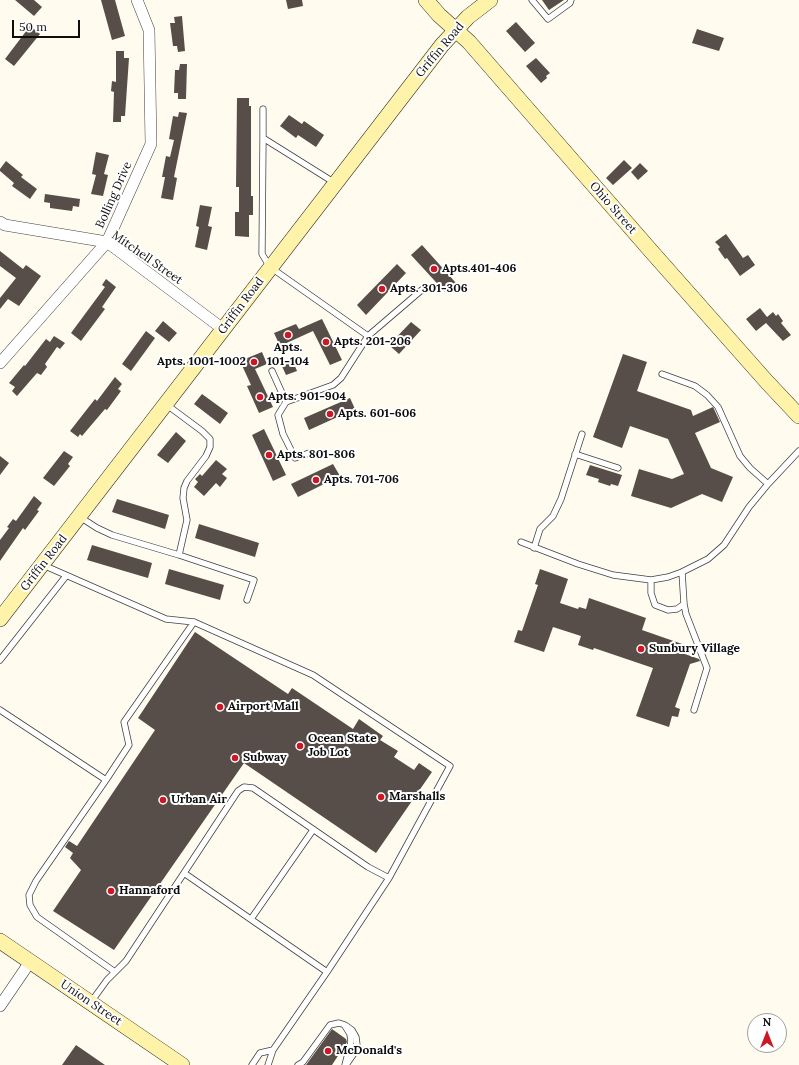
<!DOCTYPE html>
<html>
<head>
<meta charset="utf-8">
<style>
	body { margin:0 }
	#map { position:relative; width:799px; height:1065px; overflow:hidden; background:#fffbee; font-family:Lora,serif }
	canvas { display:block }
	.north { position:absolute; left:747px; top:1013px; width:40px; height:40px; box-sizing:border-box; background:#fff; border:1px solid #9f9f9f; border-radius:50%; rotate:0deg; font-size:11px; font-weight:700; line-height:16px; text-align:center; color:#0e0e0e }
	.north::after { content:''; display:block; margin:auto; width:14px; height:18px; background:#cc1725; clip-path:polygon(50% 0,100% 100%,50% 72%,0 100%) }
	.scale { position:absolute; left:12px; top:20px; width:68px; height:18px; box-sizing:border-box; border:2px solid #0e0e0e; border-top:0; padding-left:5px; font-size:12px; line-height:14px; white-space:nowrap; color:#0e0e0e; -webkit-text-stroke:3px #fff; paint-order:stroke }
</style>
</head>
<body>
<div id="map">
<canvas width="799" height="1065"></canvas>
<div class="north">N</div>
<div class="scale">50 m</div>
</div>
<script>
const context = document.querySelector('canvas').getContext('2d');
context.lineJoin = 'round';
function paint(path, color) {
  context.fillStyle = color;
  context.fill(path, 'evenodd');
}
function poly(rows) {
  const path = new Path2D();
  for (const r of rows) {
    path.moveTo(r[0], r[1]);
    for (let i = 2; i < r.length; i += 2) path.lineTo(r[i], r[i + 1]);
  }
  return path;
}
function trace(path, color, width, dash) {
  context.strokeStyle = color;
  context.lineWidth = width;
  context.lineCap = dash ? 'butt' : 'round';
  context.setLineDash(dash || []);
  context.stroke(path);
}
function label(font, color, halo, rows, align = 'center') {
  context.font = font + ' Lora,serif';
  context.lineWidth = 4;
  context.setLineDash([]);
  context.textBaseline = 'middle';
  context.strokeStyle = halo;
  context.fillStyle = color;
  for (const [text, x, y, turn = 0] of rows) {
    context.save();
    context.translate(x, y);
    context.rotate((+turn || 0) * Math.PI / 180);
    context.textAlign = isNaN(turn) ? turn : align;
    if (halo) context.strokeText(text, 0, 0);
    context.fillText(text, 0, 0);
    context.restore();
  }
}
const building = poly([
	[15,0,34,0,42,7,34,16],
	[101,0,115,0,125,36,112,40],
	[286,0,302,0,303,6,288,9],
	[542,0,564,0,549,10],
	[182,16,185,51,178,52,177,46,173,46,170,23,175,23,174,17],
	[516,22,535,43,525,52,506,31],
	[30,26,40,34,14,66,5,59],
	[697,29,724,38,719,51,692,43],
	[116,51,124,51,124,58,129,58,125,116,121,116,121,122,113,122,114,92,111,91,112,81,116,82],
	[536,58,550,73,546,76,547,78,541,83,526,66],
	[180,64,187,64,186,99,178,99,178,93,174,93,175,70,179,70],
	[237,98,249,98,249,106,251,106,251,196,253,196,253,215,249,215,249,237,235,236,235,212,239,212,239,187,236,187],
	[179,112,187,113,174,177,177,178,173,200,161,198,165,177,162,177,166,156,170,157,174,140,169,139,173,116,178,117],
	[289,115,302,124,304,121,324,135,316,147,298,135,296,138,280,126],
	[96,152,109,155,104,174,108,175,103,196,91,194,96,175,92,174],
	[624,160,632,168,613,185,606,178],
	[6,161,23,175,21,177,37,189,30,199,12,186,14,183,0,171,0,169],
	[640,163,648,171,638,180,631,172],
	[45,194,80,199,79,207,73,206,72,211,50,208,50,203,44,202],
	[200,205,212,207,208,226,212,227,207,250,195,247,199,227,196,226],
	[726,234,743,258,748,255,755,265,740,276,727,258,725,259,718,249,720,247,715,242],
	[422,245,456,283,445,292,411,255],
	[0,251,23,269,26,265,41,276,19,306,8,299,0,309,0,298,16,278,0,266],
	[397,264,406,273,366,315,357,305],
	[106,279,116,287,102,307,105,309,81,341,71,333,105,287,102,285],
	[760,308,767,317,773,312,776,316,778,314,783,321,781,323,791,335,783,341,766,323,756,331,746,319],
	[322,319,342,360,330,365,313,331,280,346,274,333,296,324,299,329],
	[163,321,177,333,169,342,155,331],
	[411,322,421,330,399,354,389,345],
	[146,331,155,338,131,371,122,364],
	[54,336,65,343,60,349,57,347,45,364,47,367,41,375,37,373,17,396,12,391,15,387,9,383,24,365,25,366,46,339,50,342],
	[262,352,267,364,255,369,273,407,259,413,247,386,251,385,240,361],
	[623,354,647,362,637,391,691,410,693,416,713,407,714,409,720,422,695,433,711,468,733,477,722,502,702,494,671,508,631,496,639,469,672,479,684,474,668,439,630,426,622,448,593,437],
	[292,359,297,371,286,375,281,364],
	[115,377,122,384,118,389,121,391,107,410,105,409,82,436,80,434,78,437,70,431,95,399,97,401],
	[202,394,228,413,220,424,194,404],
	[350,398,355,409,309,430,304,418],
	[264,429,286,475,273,481,252,435],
	[176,432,186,441,168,463,157,455],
	[64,451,73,457,68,464,70,466,54,486,43,478],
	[0,456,9,463,0,475],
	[216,460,227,469,222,474,227,478,220,487,216,483,204,496,194,487,198,482,195,479,200,474,202,476],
	[333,464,340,476,298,497,291,484],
	[590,465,622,475,618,486,611,484,610,486,598,482,599,479,586,475],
	[34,496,42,503,37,510,39,511,25,530,23,528,0,561,0,540,9,528,7,527,13,519,16,521],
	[117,499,169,515,165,529,112,512],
	[199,524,259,543,255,557,195,538],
	[92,545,152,563,148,578,87,560],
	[169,569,224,585,220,600,165,584],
	[540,569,568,579,560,603,578,609,579,607,586,609,589,598,646,618,642,630,685,645,682,653,699,659,700,661,690,664,675,707,680,709,678,717,672,716,669,727,636,716,653,668,594,648,593,650,578,645,581,636,553,627,544,652,514,642,518,630,522,631,538,585,535,584],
	[195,632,288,694,292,688,353,729,359,719,383,736,380,740,398,751,394,757,414,770,419,763,432,772,376,853,244,763,114,950,53,911,81,870,70,858,73,853,65,847,69,841,77,846,155,730,138,718],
	[332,1029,346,1039,347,1042,332,1065,306,1065],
	[76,1045,105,1065,62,1065]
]);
const lane = poly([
	[532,0,548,19,570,3,571,0],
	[263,109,263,138],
	[335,183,263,138,262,254,270,267,368,336],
	[272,371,286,402],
	[662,374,695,386,707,395,718,407,740,456,750,468,768,484],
	[309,453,295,458,283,434,278,415,286,402,333,385,341,378,368,336,424,288],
	[575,454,618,468],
	[80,517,97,528,112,535,179,555,187,520,183,498,184,488,187,481,206,456,210,447,210,439,202,431,167,405],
	[521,542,578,564,613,575,651,580,668,577,682,572,708,559,724,545,749,507,768,484,799,451],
	[534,548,540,529,553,516,561,499,582,434],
	[179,555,254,580,247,600],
	[43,565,166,619,194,622,313,675,450,766,389,878,327,972,273,1050,268,1065],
	[682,572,684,604,686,614,707,668,694,710],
	[651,580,651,593,655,605,668,610,677,609,684,604],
	[0,660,66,576],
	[0,710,106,780,129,745,124,722,194,622],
	[106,780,36,881,29,895,30,905,37,917,115,972],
	[184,873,327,972],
	[251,919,313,830],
	[91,1002,107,980,126,961,238,791,244,787,253,788,368,867,389,878],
	[345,1026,350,1034,351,1042,345,1065],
	[252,1065,260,1053,273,1050],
	[298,1065,303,1062,330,1025,339,1023,345,1025,352,1030,356,1037,357,1045,355,1052,346,1065]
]);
const street = poly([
	[0,222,5,225,107,242,223,329],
	[0,363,107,242,151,144,149,30,137,0],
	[0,1006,30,962]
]);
const secondary = poly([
	[426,0,439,15,469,42,651,251,767,382,799,416],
	[0,619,442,45,468,17,490,0],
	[0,941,182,1065]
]);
const markers = [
	[434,269,4,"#cc1725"],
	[382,289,4,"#cc1725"],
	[288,335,4,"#cc1725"],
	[326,342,4,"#cc1725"],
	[254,362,4,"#cc1725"],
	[260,397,4,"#cc1725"],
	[330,414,4,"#cc1725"],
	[269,455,4,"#cc1725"],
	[316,480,4,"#cc1725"],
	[641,649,4,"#cc1725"],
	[220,707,4,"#cc1725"],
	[300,746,4,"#cc1725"],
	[235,758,4,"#cc1725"],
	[381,797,4,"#cc1725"],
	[163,800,4,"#cc1725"],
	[111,891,4,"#cc1725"],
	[328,1051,4,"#cc1725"]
];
const streetNames = [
	["Griffin Road",440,50,-50],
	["Bolling Drive",114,195,-66],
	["Ohio Street",613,208,49],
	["Mitchell Street",147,258,35],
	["Griffin Road",241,306,-53],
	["Griffin Road",44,563,-52],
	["Union Street",91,1003,34]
];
const poiNames = [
	["Apts.401-406",442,269],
	["Apts. 301-306",390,289],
	["Apts. 201-206",334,342],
	["Apts.",288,348,"center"],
	["101-104",288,362,"center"],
	["Apts. 1001-1002",246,362,"right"],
	["Apts. 901-904",268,397],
	["Apts. 601-606",338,414],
	["Apts. 801-806",277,455],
	["Apts. 701-706",324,480],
	["Sunbury Village",649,649],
	["Airport Mall",228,707],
	["Ocean State",308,739],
	["Job Lot",308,753],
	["Subway",243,758],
	["Marshalls",389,797],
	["Urban Air",171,800],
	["Hannaford",119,891],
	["McDonald's",336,1051]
];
paint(building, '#574e49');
trace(lane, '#414141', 7);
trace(street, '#414141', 12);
trace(secondary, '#303030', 16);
trace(lane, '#fff', 5.5);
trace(street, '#fff', 11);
trace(secondary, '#fff3a9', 15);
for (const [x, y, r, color] of markers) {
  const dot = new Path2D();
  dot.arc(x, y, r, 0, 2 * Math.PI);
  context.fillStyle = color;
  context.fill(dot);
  trace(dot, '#fff', 1.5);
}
label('12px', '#0e0e0e', '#fff', streetNames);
label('bold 12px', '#0e0e0e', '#fff', poiNames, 'left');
</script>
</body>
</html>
